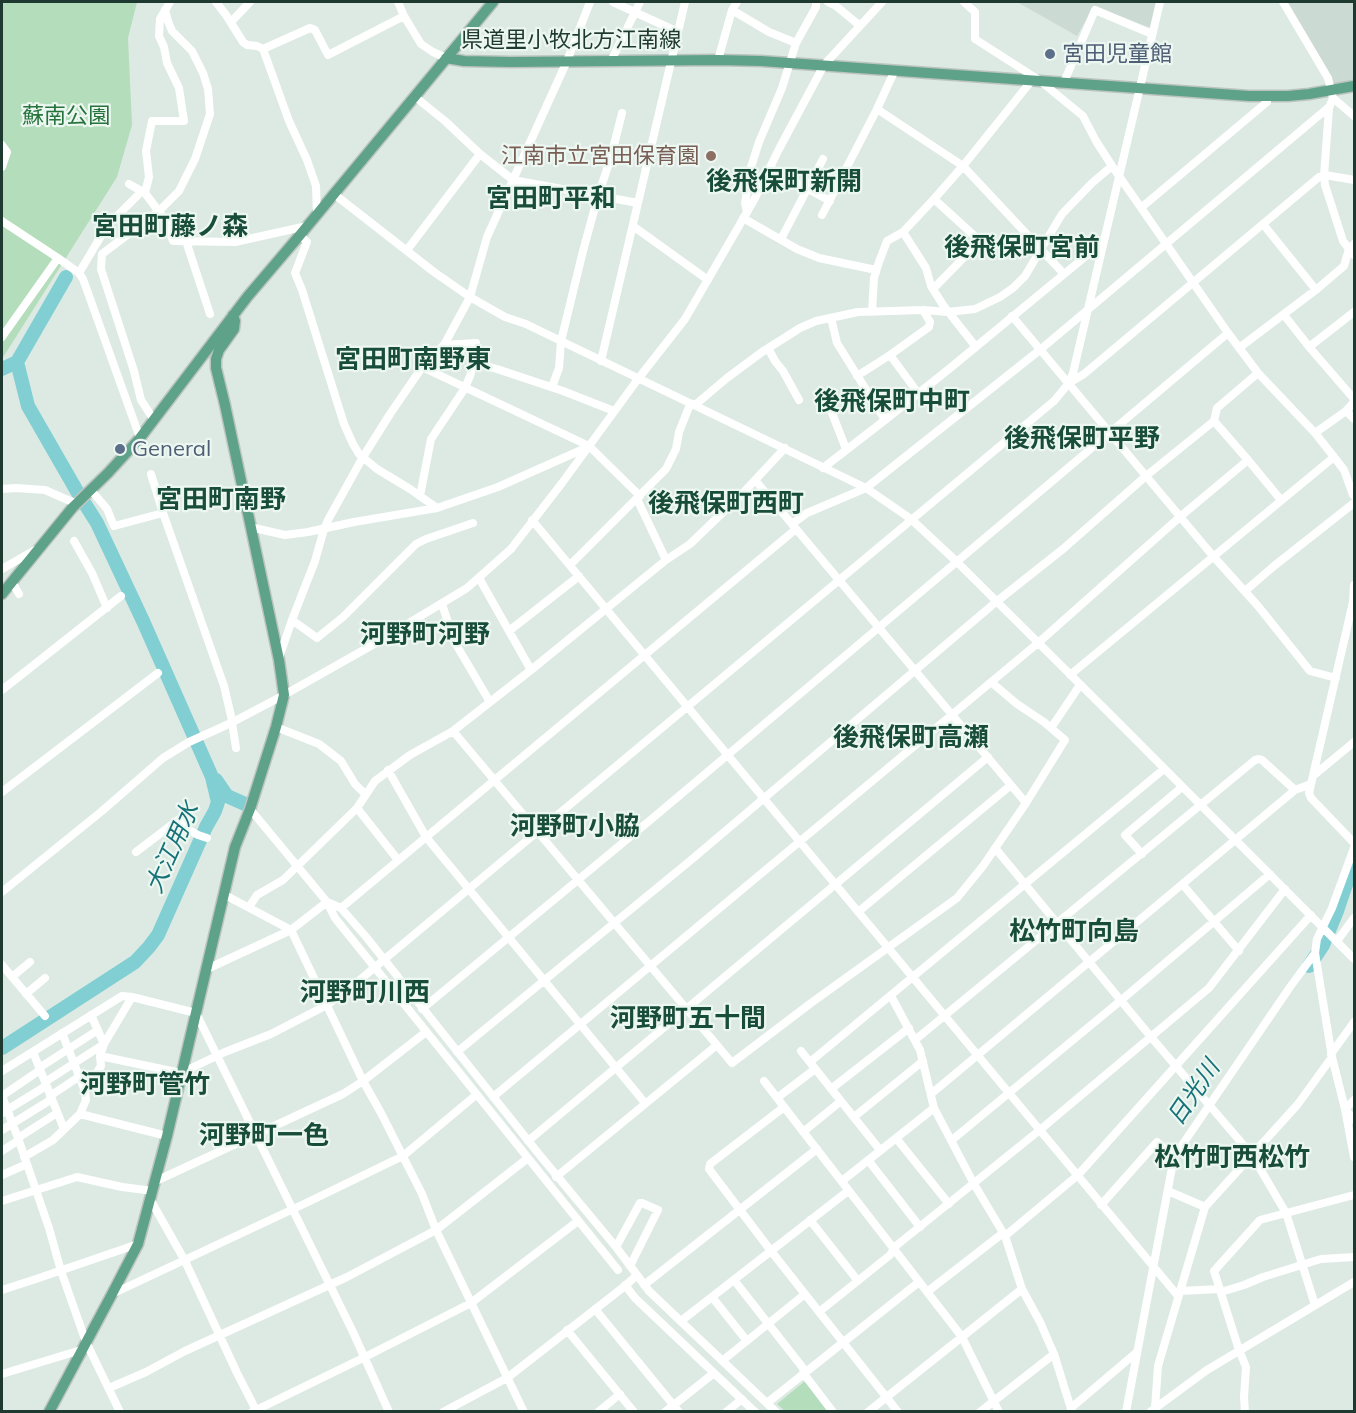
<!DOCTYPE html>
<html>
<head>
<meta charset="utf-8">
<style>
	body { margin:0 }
	#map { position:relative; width:1356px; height:1413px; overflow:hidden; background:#ddeae3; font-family:Mulish,sans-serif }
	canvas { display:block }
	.frame { position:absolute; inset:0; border:3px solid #1e3a30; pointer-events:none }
</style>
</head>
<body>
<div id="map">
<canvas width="1356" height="1413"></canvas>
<div class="frame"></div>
</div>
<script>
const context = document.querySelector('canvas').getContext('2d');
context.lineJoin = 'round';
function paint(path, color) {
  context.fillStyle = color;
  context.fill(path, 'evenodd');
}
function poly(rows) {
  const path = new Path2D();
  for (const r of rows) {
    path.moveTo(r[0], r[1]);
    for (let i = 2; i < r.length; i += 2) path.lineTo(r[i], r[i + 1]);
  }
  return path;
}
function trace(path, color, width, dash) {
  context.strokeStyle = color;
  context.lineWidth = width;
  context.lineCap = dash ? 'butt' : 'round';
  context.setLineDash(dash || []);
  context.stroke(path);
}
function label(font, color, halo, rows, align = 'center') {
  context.font = font + ' Mulish,"Noto Sans JP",sans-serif';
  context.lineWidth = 4.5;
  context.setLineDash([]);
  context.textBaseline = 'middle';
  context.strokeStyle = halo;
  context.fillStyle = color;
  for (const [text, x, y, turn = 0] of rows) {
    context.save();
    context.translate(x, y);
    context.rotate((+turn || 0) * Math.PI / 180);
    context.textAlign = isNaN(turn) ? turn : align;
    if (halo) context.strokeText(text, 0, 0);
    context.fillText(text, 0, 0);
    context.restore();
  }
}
const built = poly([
	[1017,2,1157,2,1151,28,1094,6,1077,36],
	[1287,2,1354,2,1354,82,1334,86]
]);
const green = poly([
	[2,2,137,2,128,38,132,125,117,177,2,359],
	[805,1381,829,1411,785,1411,777,1404]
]);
const river = poly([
	[17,362,28,406,78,493],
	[2,369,17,362,66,277],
	[216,780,227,796,245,804],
	[1309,966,1323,945,1337,911,1354,861],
	[2,1048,135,962,149,947,158,935,206,827,215,811,218,802,212,777,143,621,97,523,85,504]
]);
const minor = poly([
	[216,2,226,15,243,42,247,45,257,46,263,49,289,121,307,160,316,186,317,215],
	[398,2,404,16,421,44,433,52,446,58],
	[613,2,678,32],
	[737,2,732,10,769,32,796,43],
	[828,2,836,6,859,25],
	[964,2,975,12,975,39,1039,80,1083,116,1096,141,1112,166,1228,333,1258,373,1315,433,1334,457,1344,470,1353,495,1354,495],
	[1283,2,1328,78,1333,98,1354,116],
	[231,22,250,2],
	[263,49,310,28,315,30,328,55,404,16],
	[718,60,732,10],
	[611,61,640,2],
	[1064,82,1095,10,1152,34],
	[414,96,445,121,480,154,513,180,638,203],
	[1333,98,1329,108,1324,176,1325,185,1343,241,1349,249,1354,255],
	[877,109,963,166,1064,274],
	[2,145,7,152,2,167],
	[770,168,830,201],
	[129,184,145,193,166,221,173,241,235,242,307,226],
	[145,193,149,177,146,151,152,121,184,121,179,88,167,63,164,47,159,36,160,19,170,2],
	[334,194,434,272,470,297,505,317,526,324,561,341,866,488,911,519,957,562,1114,718,1354,959],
	[1142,207,1267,102,1267,96],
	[747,212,745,203,751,167,759,142,782,88,796,43,816,7,816,2],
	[822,215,877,109,895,70],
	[743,218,797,249,819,258,876,270],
	[2,221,58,258,79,273,83,279,140,438],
	[1263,224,1316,290],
	[633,226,708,280],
	[903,232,926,268,931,286,943,305,976,347],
	[300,235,307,242,295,273,302,290,344,424,353,444,359,454,377,469,410,489,437,508],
	[781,239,823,159],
	[186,241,210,314],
	[407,250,480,154],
	[79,273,107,226,142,191],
	[933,289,980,241,934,199],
	[872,312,874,278,879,262,887,241,903,232,934,199,963,166,1032,80],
	[1284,315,1310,348,1354,399],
	[1012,316,1213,556,1258,606,1310,671,1336,678],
	[831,318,837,343,885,420],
	[2,337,58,258],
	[1309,347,1354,312],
	[768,348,775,361,783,371,799,400],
	[1239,348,1317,289,1344,266,1349,249,1354,244],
	[890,355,918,393],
	[601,361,685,2],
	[474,363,497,369,563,391,614,411],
	[422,367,589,446,640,496],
	[857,376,890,355,929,327,930,322,923,310],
	[1069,383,1084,374,1319,177,1325,175,1354,180],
	[552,387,559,368,561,341,583,251,598,196,611,157,622,113],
	[825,395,846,449],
	[695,405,727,378,762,352,800,328,816,321,858,312,923,310,948,312,975,309,1000,297,1013,288,1025,276,1062,214,1092,183,1112,166],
	[1346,411,1354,419],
	[154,420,141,400,134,371,101,269,102,254,159,211,179,191,195,159,210,114,208,89,203,73,192,51,172,31,168,21,165,10],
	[1214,421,1248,460],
	[1315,433,1346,411,1354,402],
	[823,468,885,420,949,369,1103,242],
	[151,474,163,513,224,686,231,716,236,748],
	[755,480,1026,803],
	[2,489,16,488,45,490,77,504],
	[91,490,107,509,114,526,163,513],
	[420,496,431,439,465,388,470,376,474,363,476,343,444,345],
	[637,499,666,560],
	[532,520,1178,1296],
	[792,524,807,513,866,488,1041,349,1329,107],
	[250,527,285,535,308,532,354,522,437,508,498,487,588,447],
	[74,541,92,573,107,608],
	[570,565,666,469,676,449,679,432,689,407,692,404],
	[2,569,35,550],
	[479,578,531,670],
	[12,582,19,594],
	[1354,585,1353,602,1309,793,1311,798,1354,843],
	[1245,591,1274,566,1354,503],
	[442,604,454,641,490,702],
	[292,620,317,638,343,617,416,544,426,539,473,523],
	[509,631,579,576],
	[279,658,292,620,315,561,324,529,328,520,363,457,390,414,425,363,444,345,470,297,487,237,567,61,590,2],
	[1070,675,1334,457],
	[2,690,121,596],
	[276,727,319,744,341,761,355,784,365,794],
	[1051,728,1080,685],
	[453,731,732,1063,811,1003,957,898,983,866,1026,803,1065,740,1044,722,1017,704,991,682],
	[388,770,426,837,645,1103],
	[1313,776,1354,742],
	[2,792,158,673],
	[357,808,398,860],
	[250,809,327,902,335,918,618,1270],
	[995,848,1151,1037,1252,1155,1286,1213,1315,1305],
	[1354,848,1332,908,1317,939,1315,953,1332,1057,1345,1109,1354,1157],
	[136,852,178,820,184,827,198,835,207,838],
	[1142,854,1125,835,1182,787],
	[1183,885,1239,951],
	[2,892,102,811,163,758,189,742,231,723,284,695,376,643,467,588,511,549,562,483,638,379,685,319,754,200,779,149,824,65,882,2],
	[223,894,291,930,363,1081,381,1113,422,1194,436,1230,524,1412],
	[327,902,341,908,367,938,538,1153,616,1247,649,1291,776,1412],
	[249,907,257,895,283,880,357,808,375,781,410,755,453,731,531,670,666,560,690,544,742,494,785,448],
	[341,908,796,529],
	[858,912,1011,785],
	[1337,941,1354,918],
	[2,965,45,1016],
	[207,969,291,930,327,902],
	[12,977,30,962],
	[26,994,45,978],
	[891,996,920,1050,934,1108,974,1184,1005,1236,1022,1289,1040,1322,1054,1354,1072,1412],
	[422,1009,654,817,1228,333],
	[62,1033,85,1091],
	[915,1040,1255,760,1259,759,1262,760,1295,790],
	[801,1051,880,1150],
	[33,1052,64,1129],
	[457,1052,691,860,996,602,1063,549,1146,476,1214,421,1217,408,1258,373],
	[1331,1054,1354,1022],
	[100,1056,181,1073,225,1052,271,1034,327,1005,350,988,1054,401,1069,383,1073,373,1160,2],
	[810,1062,1164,769],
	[39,1068,98,1030],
	[2,1071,122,996,132,997,196,1013,353,1332,389,1412],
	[764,1081,962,1337,999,1412],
	[45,1082,104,1044,91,1015],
	[831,1089,909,1028],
	[931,1094,1295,790,1311,784],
	[2,1096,18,1138,49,1228,61,1271,86,1342,120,1412],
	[2,1096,40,1070],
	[50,1096,80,1076],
	[493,1097,1038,643,1181,516,1248,460,1281,500],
	[777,1098,815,1069],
	[1354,1100,1345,1109,1354,1120],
	[784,1107,710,1164,709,1169,771,1251,898,1412],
	[2,1113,46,1086],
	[80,1114,167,1136],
	[854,1117,923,1061],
	[2,1130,52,1099],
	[803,1132,841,1101],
	[18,1138,57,1113],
	[896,1138,949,1204],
	[952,1140,1125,997,1270,874],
	[528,1141,988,757],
	[2,1151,19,1140],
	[24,1157,53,1140,80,1114,86,1100,85,1091,101,1066,100,1056,104,1044,132,997],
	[868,1160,920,1227],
	[2,1175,27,1164],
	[556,1177,717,1045],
	[156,1181,343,1094,363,1081,426,1032],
	[842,1181,934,1108],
	[1168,1191,1205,1207],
	[150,1199,185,1261,237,1373,257,1412],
	[2,1201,77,1177,122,1187,153,1191],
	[1101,1205,1157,1142,1174,1157],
	[810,1220,858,1281],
	[1005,1236,1078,1175,1311,915],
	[616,1247,640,1203,642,1203,658,1210,630,1266],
	[734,1280,803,1368,804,1374,833,1412],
	[625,1285,635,1298,755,1412],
	[644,1285,817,1149],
	[2,1290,36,1279,138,1244],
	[1180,1291,1220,1289],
	[927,1292,1003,1233],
	[1221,1292,1244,1285,1263,1277,1321,1259,1354,1257],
	[112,1294,306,1203,403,1156,476,1095],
	[712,1297,747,1341],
	[595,1309,679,1412],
	[819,1312,890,1255,897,1245,1041,1129,1209,988,1285,889],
	[681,1321,848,1191],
	[567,1330,634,1412],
	[722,1361,805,1294],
	[2,1374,81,1350],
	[109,1388,146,1372,185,1351,347,1277,436,1230,528,1158],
	[767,1403,919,1282],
	[1071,1408,1137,1352],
	[1155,1408,1158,1366,1205,1207,1298,1104,1332,1057],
	[252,1412,365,1357,471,1303,578,1221],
	[443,1412,507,1378,625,1286,637,1275],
	[598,1412,620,1394],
	[665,1412,714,1373],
	[726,1412,742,1399],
	[868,1412,1022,1289],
	[980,1412,1054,1354],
	[1126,1412,1174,1157,1290,987,1315,953],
	[1150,1412,1207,1370,1354,1282],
	[1245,1412,1244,1397,1246,1367,1239,1350,1214,1271,1260,1220,1354,1195]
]);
const major = poly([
	[446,58,464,61,511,62,718,60,761,61,1249,96,1288,96,1309,94,1354,86],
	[2,594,73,507,108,473,140,438,248,296,300,235,493,2],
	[49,1412,112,1294,138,1244,167,1136,235,847,250,809,276,727,284,695,279,660,225,405,216,368,216,359,219,350,234,329,235,321,233,315]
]);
const markers = [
	[1050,54,6,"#5c6f8a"],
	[711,156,6,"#8d6e63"],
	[120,449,6,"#5c6f8a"]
];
const streetNames = [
	["県道里小牧北方江南線",571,40]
];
const serviceNames = [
	["宮田児童館",1062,54],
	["General",132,449]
];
const parkNames = [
	["蘇南公園",66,116]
];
const educationNames = [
	["江南市立宮田保育園",699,156]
];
const waterNames = [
	["大江用水",173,848,-66],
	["日光川",1194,1093,-56]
];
const quarterNames = [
	["後飛保町新開",784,182],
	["宮田町平和",551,199],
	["宮田町藤ノ森",170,227],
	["後飛保町宮前",1022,248],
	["宮田町南野東",413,360],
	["後飛保町中町",892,402],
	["後飛保町平野",1082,439],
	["宮田町南野",221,500],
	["後飛保町西町",726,504],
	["河野町河野",425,635],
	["後飛保町高瀬",911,738],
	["河野町小脇",575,827],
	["松竹町向島",1074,932],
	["河野町川西",365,993],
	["河野町五十間",688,1019],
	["河野町管竹",145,1085],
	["河野町一色",264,1136],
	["松竹町西松竹",1232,1158]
];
paint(built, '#cbdad2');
paint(green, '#b4ddbb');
trace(river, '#81cfd3', 14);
trace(major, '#bcc4c1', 13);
trace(minor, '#fff', 8);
trace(major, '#5fa28a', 10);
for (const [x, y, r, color] of markers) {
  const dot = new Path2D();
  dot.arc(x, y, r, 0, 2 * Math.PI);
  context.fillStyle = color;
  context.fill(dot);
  trace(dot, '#edf7f1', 2);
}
label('22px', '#1e3a30', '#edf7f1', streetNames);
label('22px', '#4e5e75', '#edf7f1', serviceNames, 'left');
label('22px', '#26733c', '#edf7f1', parkNames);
label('22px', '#785e54', '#edf7f1', educationNames, 'right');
label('italic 24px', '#167279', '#edf7f1', waterNames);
label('bold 26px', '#194d3b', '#edf7f1', quarterNames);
</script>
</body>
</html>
